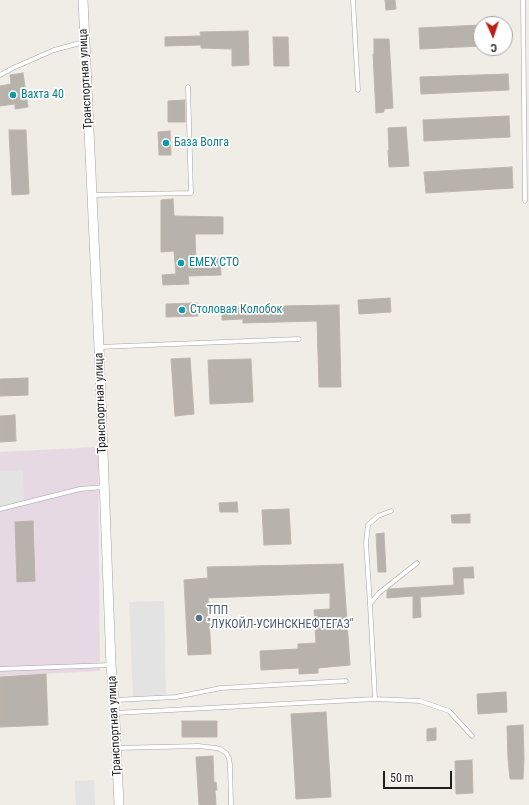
<!DOCTYPE html>
<html>
<head>
<meta charset="utf-8">
<style>
	body { margin:0 }
	#map { position:relative; width:529px; height:805px; overflow:hidden; background:#efede6; font-family:"Roboto Condensed",sans-serif }
	canvas { display:block }
	.north { position:absolute; left:473px; top:16px; width:40px; height:40px; box-sizing:border-box; background:#fff; border:1px solid #a5a5a5; border-radius:50%; rotate:177deg; font-size:11px; font-weight:700; line-height:16px; text-align:center; color:#1f1f1f }
	.north::after { content:''; display:block; margin:auto; width:14px; height:18px; background:#bc1f13; clip-path:polygon(50% 0,100% 100%,50% 72%,0 100%) }
	.scale { position:absolute; left:383px; top:771px; width:69px; height:18px; box-sizing:border-box; border:2px solid #1f1f1f; border-top:0; padding-left:5px; font-size:12px; line-height:14px; white-space:nowrap; color:#1f1f1f; -webkit-text-stroke:3px #fff; paint-order:stroke }
</style>
</head>
<body>
<div id="map">
<canvas width="529" height="805"></canvas>
<div class="north">С</div>
<div class="scale">50 m</div>
</div>
<script>
const context = document.querySelector('canvas').getContext('2d');
context.lineJoin = 'round';
function paint(path, color) {
  context.fillStyle = color;
  context.fill(path, 'evenodd');
}
function poly(rows) {
  const path = new Path2D();
  for (const r of rows) {
    path.moveTo(r[0], r[1]);
    for (let i = 2; i < r.length; i += 2) path.lineTo(r[i], r[i + 1]);
  }
  return path;
}
function trace(path, color, width, dash) {
  context.strokeStyle = color;
  context.lineWidth = width;
  context.lineCap = dash ? 'butt' : 'round';
  context.setLineDash(dash || []);
  context.stroke(path);
}
function label(font, color, halo, rows, align = 'center') {
  context.font = font + ' "Roboto Condensed",sans-serif';
  context.lineWidth = 3.5;
  context.setLineDash([]);
  context.textBaseline = 'middle';
  context.strokeStyle = halo;
  context.fillStyle = color;
  for (const [text, x, y, turn = 0] of rows) {
    context.save();
    context.translate(x, y);
    context.rotate((+turn || 0) * Math.PI / 180);
    context.textAlign = isNaN(turn) ? turn : align;
    if (halo) context.strokeText(text, 0, 0);
    context.fillText(text, 0, 0);
    context.restore();
  }
}
const industrial = poly([
	[98,447,100,671,0,676,0,452]
]);
const parking = poly([
	[23,470,24,505,0,507,0,471],
	[164,601,166,695,133,699,129,602],
	[94,780,95,805,76,805,75,781]
]);
const building = poly([
	[385,0,395,0,396,9,386,10,385,0],
	[481,25,481,46,420,49,419,28,481,25],
	[248,31,249,65,232,66,232,49,201,48,201,45,165,46,165,37,201,36,200,32,248,31],
	[273,37,288,37,289,66,274,66,273,37],
	[374,39,389,39,393,108,384,109,384,112,376,113,373,54,374,54,374,39],
	[23,73,28,107,15,109,15,104,0,106,0,86,11,84,10,75,23,73],
	[508,74,509,90,421,94,420,77,508,74],
	[185,100,185,122,168,122,168,101,185,100],
	[509,116,510,137,424,141,423,120,509,116],
	[406,127,409,166,389,167,388,150,389,150,388,128,406,127],
	[9,130,26,130,29,194,12,195,9,130],
	[170,131,171,155,159,155,158,132,170,131],
	[512,167,513,188,426,193,424,172,512,167],
	[173,199,174,216,223,217,223,234,195,234,196,261,220,258,221,275,188,276,189,284,163,285,162,275,176,274,174,251,161,252,161,200,173,199],
	[390,298,391,312,359,314,358,300,390,298],
	[197,303,198,316,166,317,166,304,197,303],
	[339,305,341,387,319,387,317,321,243,323,243,319,222,320,222,307,339,305],
	[190,358,194,414,175,416,171,359,190,358],
	[251,359,253,402,210,404,208,360,251,359],
	[28,378,28,395,0,396,0,379,28,378],
	[15,415,16,441,0,442,0,416,15,415],
	[237,502,238,512,220,512,219,503,237,502],
	[289,509,291,544,264,545,262,510,289,509],
	[470,514,470,523,452,523,451,515,470,514],
	[33,521,35,581,17,582,15,522,33,521],
	[384,533,386,572,378,572,376,534,384,533],
	[343,564,350,665,318,668,318,673,299,674,299,668,261,670,260,651,298,649,298,644,316,643,314,610,330,609,330,593,208,598,211,654,188,655,184,580,208,578,207,567,343,564],
	[473,567,474,578,463,578,464,594,420,597,421,617,413,618,413,596,387,598,387,591,389,589,454,585,453,568,473,567],
	[46,674,48,725,0,727,0,677,46,674],
	[506,692,507,712,478,714,477,694,506,692],
	[326,712,331,797,296,799,291,714,326,712],
	[182,721,217,721,217,737,182,737,182,721],
	[523,725,524,758,523,779,510,779,508,759,507,726,523,725],
	[436,728,436,740,427,741,427,729,436,728],
	[213,756,214,783,216,782,217,790,215,790,216,805,199,805,196,757,213,756],
	[472,760,473,793,456,794,455,761,472,760]
]);
const service = poly([
	[353,0,358,90],
	[523,0,525,201],
	[0,75,13,68,54,50,84,42],
	[92,195,191,193,188,87],
	[99,347,299,339],
	[0,509,80,489,104,487],
	[370,604,366,543,368,525,378,516,391,511],
	[0,669,111,665],
	[375,699,370,604,379,593,417,563],
	[115,700,176,697,221,688,346,681],
	[115,713,375,699,420,701,449,711,472,736],
	[116,748,198,746,216,748,220,749,226,753,229,758,230,765,231,805]
]);
const tertiary = poly([
	[83,0,99,347,111,665,114,700,119,805]
]);
const markers = [
	[13,95,4,"#0f9aa8"],
	[166,143,4,"#0f9aa8"],
	[181,263,4,"#0f9aa8"],
	[182,310,4,"#0f9aa8"],
	[199,618,4,"#5c6f8a"]
];
const streetNames = [
	["Транспортная улица",86,79,-93],
	["Транспортная улица",101,403,-92],
	["Транспортная улица",115,726,-93]
];
const cultureNames = [
	["Вахта 40",21,95],
	["База Волга",174,143],
	["EMEX СТО",189,263],
	["Столовая Колобок",190,310]
];
const serviceNames = [
	["ТПП",207,611],
	["\"ЛУКОЙЛ-УСИНСКНЕФТЕГАЗ\"",207,625]
];
paint(industrial, '#e7d9e4');
paint(parking, '#e3e3e3');
paint(building, '#b8b2ac');
trace(building, '#bfb5aa', 1);
trace(service, '#a3a3a3', 5);
trace(tertiary, '#a3a3a3', 10);
trace(service, '#fff', 4);
trace(tertiary, '#fff', 9);
for (const [x, y, r, color] of markers) {
  const dot = new Path2D();
  dot.arc(x, y, r, 0, 2 * Math.PI);
  context.fillStyle = color;
  context.fill(dot);
  trace(dot, '#fff', 1.5);
}
label('12px', '#1f1f1f', '#fff', streetNames);
label('12px', '#0d838f', '#fff', cultureNames, 'left');
label('12px', '#4e5e75', '#fff', serviceNames, 'left');
</script>
</body>
</html>
